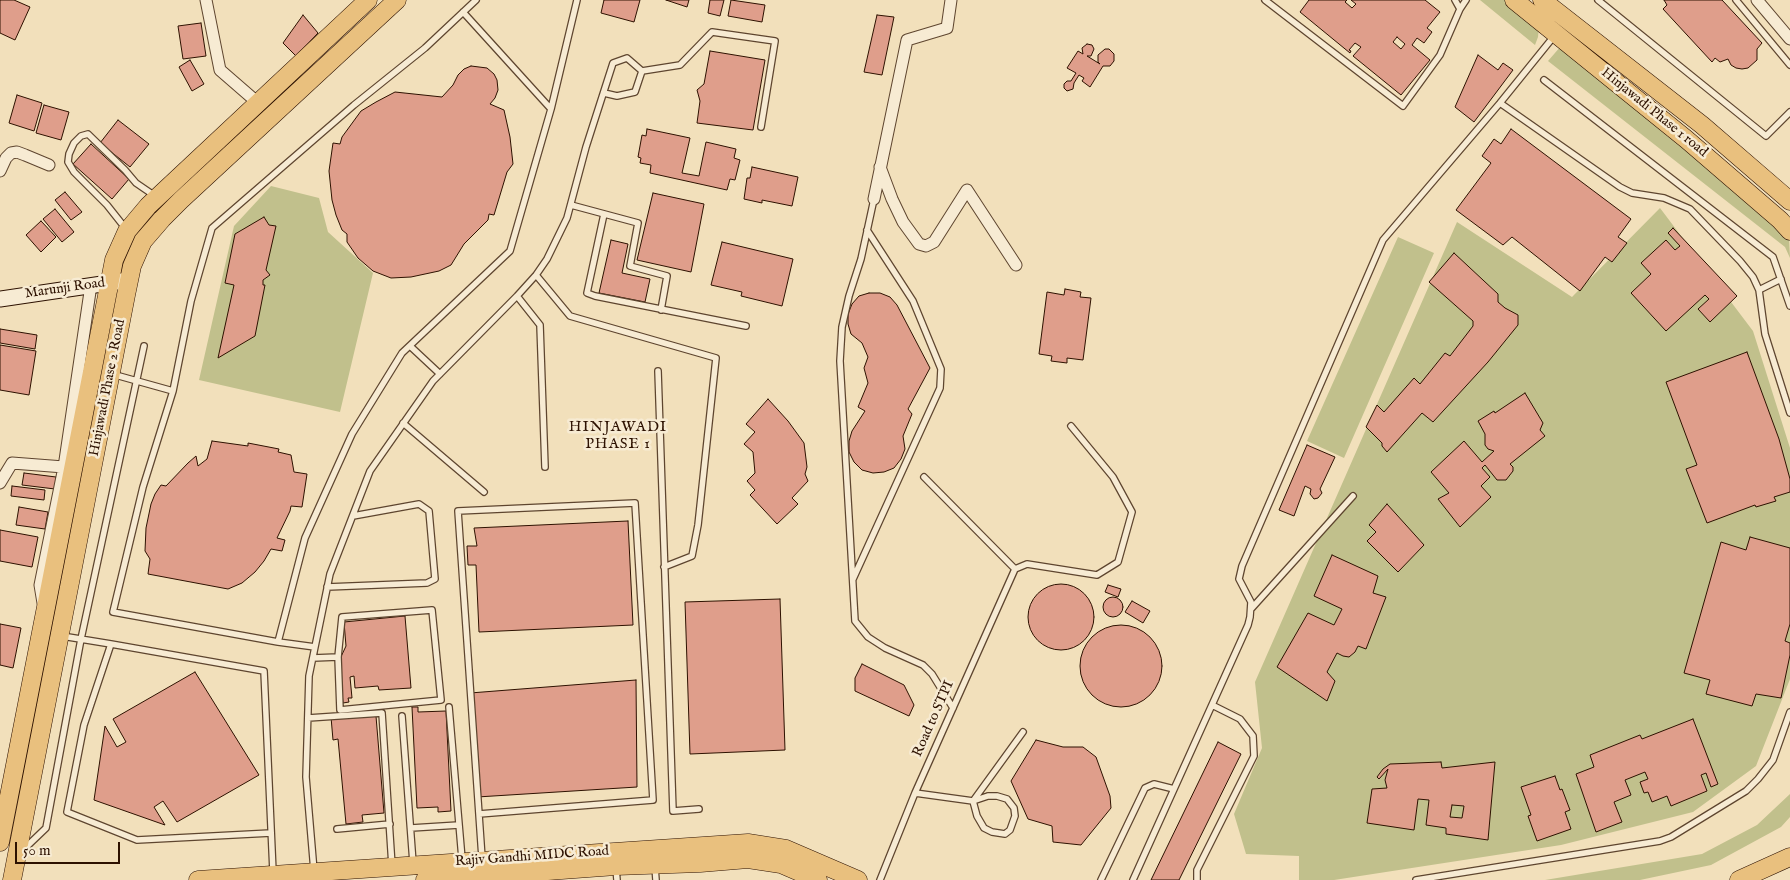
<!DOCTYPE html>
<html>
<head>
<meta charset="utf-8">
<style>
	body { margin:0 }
	#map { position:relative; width:1790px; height:880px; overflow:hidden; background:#f2e0bb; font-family:"IM FELL English",serif }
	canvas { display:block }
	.scale { position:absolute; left:15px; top:842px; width:105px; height:22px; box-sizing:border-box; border:2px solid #2d1100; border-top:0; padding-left:6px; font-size:15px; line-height:18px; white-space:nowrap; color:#2d1100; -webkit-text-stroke:4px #f7ebd3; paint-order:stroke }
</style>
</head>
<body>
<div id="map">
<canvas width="1790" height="880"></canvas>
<div class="scale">50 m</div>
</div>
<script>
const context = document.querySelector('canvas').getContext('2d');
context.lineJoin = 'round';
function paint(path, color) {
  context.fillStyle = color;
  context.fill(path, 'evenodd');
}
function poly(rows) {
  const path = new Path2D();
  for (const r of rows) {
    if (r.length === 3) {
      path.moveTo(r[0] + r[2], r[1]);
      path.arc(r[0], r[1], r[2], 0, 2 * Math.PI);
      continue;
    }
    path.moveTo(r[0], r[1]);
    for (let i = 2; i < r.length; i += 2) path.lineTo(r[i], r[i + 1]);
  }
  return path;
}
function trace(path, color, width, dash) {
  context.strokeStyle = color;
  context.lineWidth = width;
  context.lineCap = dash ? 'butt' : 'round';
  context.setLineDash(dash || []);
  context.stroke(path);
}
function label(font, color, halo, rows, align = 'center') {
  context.font = font + ' "IM FELL English",serif';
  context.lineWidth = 5;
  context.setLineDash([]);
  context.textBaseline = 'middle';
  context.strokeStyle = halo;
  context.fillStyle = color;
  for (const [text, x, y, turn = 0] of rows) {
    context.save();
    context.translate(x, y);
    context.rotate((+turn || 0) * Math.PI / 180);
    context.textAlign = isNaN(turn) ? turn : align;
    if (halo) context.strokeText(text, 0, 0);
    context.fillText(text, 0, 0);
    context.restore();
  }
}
const green = poly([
	[1480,0,1507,0,1539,26,1538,37,1535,45],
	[1561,46,1789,237,1790,258,1785,247,1548,61],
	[271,186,319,198,328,232,373,273,340,412,199,380,234,226],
	[1660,208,1753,331,1790,448,1790,679,1756,766,1693,812,1561,845,1334,880,1299,880,1299,856,1246,854,1234,814,1262,748,1255,682,1457,222,1572,297],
	[1398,237,1434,253,1344,458,1307,441],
	[1790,794,1790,817,1781,827,1711,865,1640,880,1545,880,1702,854,1757,825]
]);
const building = poly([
	[0,0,14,0,30,7,15,40,0,33,0,0],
	[604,0,640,0,634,22,601,13,604,0],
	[666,0,689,0,687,7,666,0],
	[710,0,724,0,720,16,708,13,710,0],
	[731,0,765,5,762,22,728,16,731,0],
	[1309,0,1347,0,1345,2,1352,8,1356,4,1351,0,1425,0,1440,12,1427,28,1432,32,1424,43,1417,38,1412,45,1430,60,1401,95,1353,56,1361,47,1355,43,1349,50,1351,51,1350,53,1300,12,1309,0],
	[1397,37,1405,44,1401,49,1393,42,1397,37],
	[1664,0,1722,0,1762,43,1757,49,1757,60,1748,68,1742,69,1736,68,1731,65,1728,59,1720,62,1715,58,1712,62,1663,9,1667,5,1664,0],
	[303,15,318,33,296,56,283,43,303,15],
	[877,15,894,17,882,75,864,72,877,15],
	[201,23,206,56,183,59,178,26,201,23],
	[1087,44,1092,45,1094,49,1091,56,1087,56,1100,64,1098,62,1098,55,1105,49,1109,49,1114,54,1114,61,1110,66,1103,66,1090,87,1082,81,1084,78,1079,75,1074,83,1073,89,1067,91,1064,88,1064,84,1067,81,1071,81,1076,73,1067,68,1078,51,1083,54,1082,48,1087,44],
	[710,51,765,60,753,130,697,123,700,101,697,90,704,84,710,51],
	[1478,55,1498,70,1503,63,1513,70,1474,122,1455,107,1478,55],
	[190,60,204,84,192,91,179,67,190,60],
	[471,66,487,68,494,74,497,80,498,90,495,98,490,104,504,110,510,137,513,164,507,172,494,215,489,214,488,220,464,244,451,265,439,271,411,277,391,278,373,271,358,258,347,242,347,234,342,230,336,215,332,200,329,171,333,143,340,144,342,137,361,111,376,102,395,92,442,97,453,85,458,75,464,69,471,66],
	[17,95,42,103,34,131,9,123,17,95],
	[44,105,69,112,61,140,36,133,44,105],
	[118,120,149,144,130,167,100,143,118,120],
	[647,129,690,138,682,173,699,176,706,142,736,149,734,158,740,160,735,180,730,179,727,190,650,173,651,165,640,163,641,158,638,157,642,135,646,136,647,129],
	[1511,129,1631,219,1618,237,1627,243,1612,262,1605,257,1580,291,1512,237,1503,245,1456,210,1491,163,1482,156,1494,139,1501,144,1511,129],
	[91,144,129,179,112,199,73,164,91,144],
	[752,167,798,177,792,206,762,200,762,203,744,199,747,178,750,178,752,167],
	[65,192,82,212,71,220,55,200,65,192],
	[653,193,704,204,691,272,637,260,653,193],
	[55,209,74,232,62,242,43,219,55,209],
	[264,217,269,225,276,226,266,270,270,275,263,280,263,285,265,285,255,336,218,358,234,285,225,283,235,234,264,217],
	[41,221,56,237,41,252,26,235,41,221],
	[1673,228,1737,296,1710,322,1698,309,1709,299,1705,295,1666,331,1631,293,1651,274,1641,263,1666,240,1675,250,1680,246,1668,233,1673,228],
	[611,240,628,244,622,273,650,279,645,302,599,293,611,240],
	[722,242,793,259,782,306,741,296,742,292,711,285,722,242],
	[1454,253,1498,294,1498,302,1505,308,1518,315,1518,325,1488,362,1433,422,1422,413,1387,452,1382,446,1382,443,1366,427,1377,405,1384,412,1414,378,1420,384,1445,353,1450,356,1473,326,1473,321,1429,282,1454,253],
	[1065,289,1081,292,1080,297,1091,298,1083,360,1067,358,1067,363,1051,361,1052,356,1039,354,1047,292,1064,295,1065,289],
	[869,293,880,293,890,297,897,305,930,368,908,409,912,414,903,436,905,449,901,459,894,468,884,472,873,473,862,470,854,462,849,452,849,441,852,431,865,411,858,407,868,383,864,368,868,357,862,343,851,334,848,324,848,314,852,304,859,296,869,293],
	[0,329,37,335,35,349,0,343,0,329],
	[0,345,36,351,29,395,0,390,0,345],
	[1747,352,1779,439,1790,479,1790,492,1774,497,1776,501,1756,507,1755,505,1707,523,1686,469,1697,465,1666,382,1747,352],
	[1525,393,1543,423,1540,430,1545,436,1510,464,1513,467,1513,471,1506,480,1497,480,1485,465,1482,468,1490,477,1481,486,1491,497,1460,527,1438,499,1449,493,1431,472,1464,441,1482,462,1494,451,1488,449,1485,445,1485,434,1478,421,1494,411,1495,413,1525,393],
	[768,399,788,421,804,443,807,467,805,474,808,481,792,498,798,504,777,524,750,495,755,490,747,481,755,473,753,452,744,444,755,432,746,424,768,399],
	[212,441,248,446,248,443,279,449,278,452,291,455,294,472,307,474,302,507,291,506,290,511,277,538,285,540,282,551,271,549,264,561,255,572,242,583,228,589,148,574,150,559,145,551,146,528,151,504,155,494,161,485,166,486,188,463,196,456,198,466,207,459,212,441],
	[1307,445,1335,457,1320,489,1322,493,1318,498,1314,499,1310,494,1311,489,1305,486,1294,516,1279,510,1307,445],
	[24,473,56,477,55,489,22,485,24,473],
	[12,486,45,490,44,500,11,496,12,486],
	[1387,504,1424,545,1398,572,1367,541,1376,532,1369,525,1387,504],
	[19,507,48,512,45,529,16,525,19,507],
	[628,521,633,625,479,632,476,565,468,565,467,546,477,546,474,528,628,521],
	[0,530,38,537,32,567,0,561,0,530],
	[1750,537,1790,548,1790,624,1785,641,1790,643,1790,655,1781,698,1756,694,1752,706,1706,694,1710,680,1684,673,1721,542,1746,550,1750,537],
	[1332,555,1378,576,1373,593,1386,597,1366,649,1358,646,1355,652,1349,657,1343,656,1337,653,1327,672,1335,681,1327,701,1277,667,1308,613,1334,625,1342,609,1314,596,1332,555],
	[1061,617,33],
	[1108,585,1121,589,1118,597,1105,592,1108,585],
	[1113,607,10],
	[780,599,785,750,690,754,685,602,780,599],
	[1132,601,1150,611,1143,623,1125,612,1132,601],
	[405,616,411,688,379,690,378,686,355,688,354,676,350,677,352,698,348,698,349,702,343,703,339,661,346,646,344,622,405,616],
	[0,624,21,628,13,668,0,665,0,624],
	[1121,666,41],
	[862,664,904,685,914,705,909,716,855,691,855,678,862,664],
	[195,672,259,775,177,822,163,801,154,807,165,825,94,800,105,726,117,747,126,742,113,719,195,672],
	[636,680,637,787,477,797,470,693,636,680],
	[412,707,418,707,418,712,446,711,451,811,438,812,438,807,417,808,412,707],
	[376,716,384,813,362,815,363,822,346,824,338,739,333,740,331,717,376,716],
	[1693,719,1718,784,1711,787,1706,773,1701,775,1707,791,1671,806,1667,796,1652,802,1648,792,1644,793,1640,782,1648,779,1645,772,1625,780,1631,795,1614,802,1622,822,1596,832,1576,774,1594,767,1590,755,1640,735,1642,739,1693,719],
	[1036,740,1063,747,1083,747,1096,757,1110,796,1111,808,1081,845,1053,842,1052,826,1028,819,1011,781,1036,740],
	[1218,742,1241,754,1179,880,1151,880,1218,742],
	[1441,762,1442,768,1495,762,1488,840,1446,834,1446,828,1426,825,1429,800,1418,799,1414,830,1367,823,1372,789,1387,788,1385,780,1388,769,1379,779,1377,777,1383,769,1390,764,1441,762],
	[1452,805,1464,806,1462,818,1450,817,1452,805],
	[1555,776,1560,790,1562,789,1570,810,1565,812,1571,829,1537,841,1528,816,1531,815,1521,787,1555,776]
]);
const lane = poly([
	[1265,0,1403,106,1440,55,1460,9,1466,0],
	[1455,0,1460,9],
	[1598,0,1766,136,1790,112],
	[1736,0,1790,65],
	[463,12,551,109,577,0],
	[642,71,680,65,712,32,775,41,761,127],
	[1544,80,1773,257,1790,306],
	[1500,103,1620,187,1632,193,1664,198,1690,209,1740,261,1753,277,1759,290,1765,334,1790,413],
	[874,199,861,259,849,296,842,327,840,361,855,621,868,637,885,648,923,665,932,674,953,708],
	[571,205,638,223,630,266,667,276,661,310],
	[604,214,587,293,595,296,746,326],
	[126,229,107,205,74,172,68,162,69,154,74,143,81,136,88,134,125,170,136,183,155,196],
	[536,275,570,316,716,358,698,525,692,556,664,567],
	[1759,290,1781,279],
	[517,296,540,325,545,467],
	[410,346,440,374],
	[658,371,673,811,699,809],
	[112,374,173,391,143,487,113,612,278,642,315,647],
	[173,391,191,301,212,228,354,105,425,48,476,0],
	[403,423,484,492],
	[924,477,1015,569],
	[1015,569,1027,564,1097,575,1118,562,1132,512,1113,477,1071,426],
	[853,579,940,388,941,369,913,301,867,230],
	[327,587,427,583,435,579,429,511,419,504,353,516],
	[1251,609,1353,496],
	[62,636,111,644],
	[278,642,305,538,352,434,402,353,510,251,551,109],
	[313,658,338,657,342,617,432,610,441,700,340,710,338,657],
	[449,707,462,859],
	[402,716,413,863],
	[308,718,382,713,392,866],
	[915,793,973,801,1023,732],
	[988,796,997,796,1007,799,1014,808,1015,816,1010,830,1005,834,992,832,984,828,977,816,973,801,988,796],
	[479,814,653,800,635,503,458,511,482,858],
	[411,828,459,825],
	[337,829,390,824],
	[271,833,137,840,67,812,84,725,111,644,264,671,273,872],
	[23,850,46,828,81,639,144,346],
	[655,867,656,880],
	[616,868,617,880],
	[314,871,306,777,309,676,330,574,370,471,433,381,517,296,536,275,547,259,567,218,586,147,613,63,627,58,642,71,635,92,617,96,604,93],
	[880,880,915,793,1015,569],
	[1101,880,1145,788,1154,784,1174,789],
	[1133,880,1248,625,1250,617,1251,602,1239,579,1242,566,1383,240,1500,103,1555,35],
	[1197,880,1197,870,1254,756,1253,736,1240,719,1212,705],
	[1416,880,1660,841,1671,837,1746,791,1758,779,1773,760,1790,712]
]);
const street = poly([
	[206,0,220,70,258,103],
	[1757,0,1790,39],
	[880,167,892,199,903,222,919,244,926,246,934,242,967,190,1016,265],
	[0,171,6,158,11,153,17,152,25,155,49,165],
	[874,199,907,40,947,28,951,0],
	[0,483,12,463,64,467],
	[43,603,40,585,64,467,91,285]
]);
const secondary = poly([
	[0,299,129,280]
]);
const primary = poly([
	[1514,0,1686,139,1780,220,1790,231],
	[1542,0,1702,125,1790,201],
	[0,842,114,260,127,231,148,206,368,0],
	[12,880,126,295,132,266,143,241,162,219,181,200,397,0],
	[198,880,748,843,786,849,858,880],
	[425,880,616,866,700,863,748,859,781,864,818,880],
	[1739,880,1790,857]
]);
const streetNames = [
	["Hinjawadi Phase 1 road",1654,113,39],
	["Marunji Road",65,289,-8],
	["Hinjawadi Phase 2 Road",108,388,-79],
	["Road to STPI",934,719,-66],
	["Rajiv Gandhi MIDC Road",532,857,-4]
];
const neighbourhoodNames = [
	["HINJAWADI",618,428],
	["PHASE 1",618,445]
];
paint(green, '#c1c08c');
paint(building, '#df9e8b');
trace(building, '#2d1100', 1);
trace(lane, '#5e452f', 8);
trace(street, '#5e452f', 13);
trace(secondary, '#2d1100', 17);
trace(primary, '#2d1100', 19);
trace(lane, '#f7ebd3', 5.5);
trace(street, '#f7ebd3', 11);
trace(secondary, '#f7ebd3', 15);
trace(primary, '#e9c07e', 18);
label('14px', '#2d1100', '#f7ebd3', streetNames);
context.letterSpacing = '1px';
label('15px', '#2d1100', '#f7ebd3', neighbourhoodNames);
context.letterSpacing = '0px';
</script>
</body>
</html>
